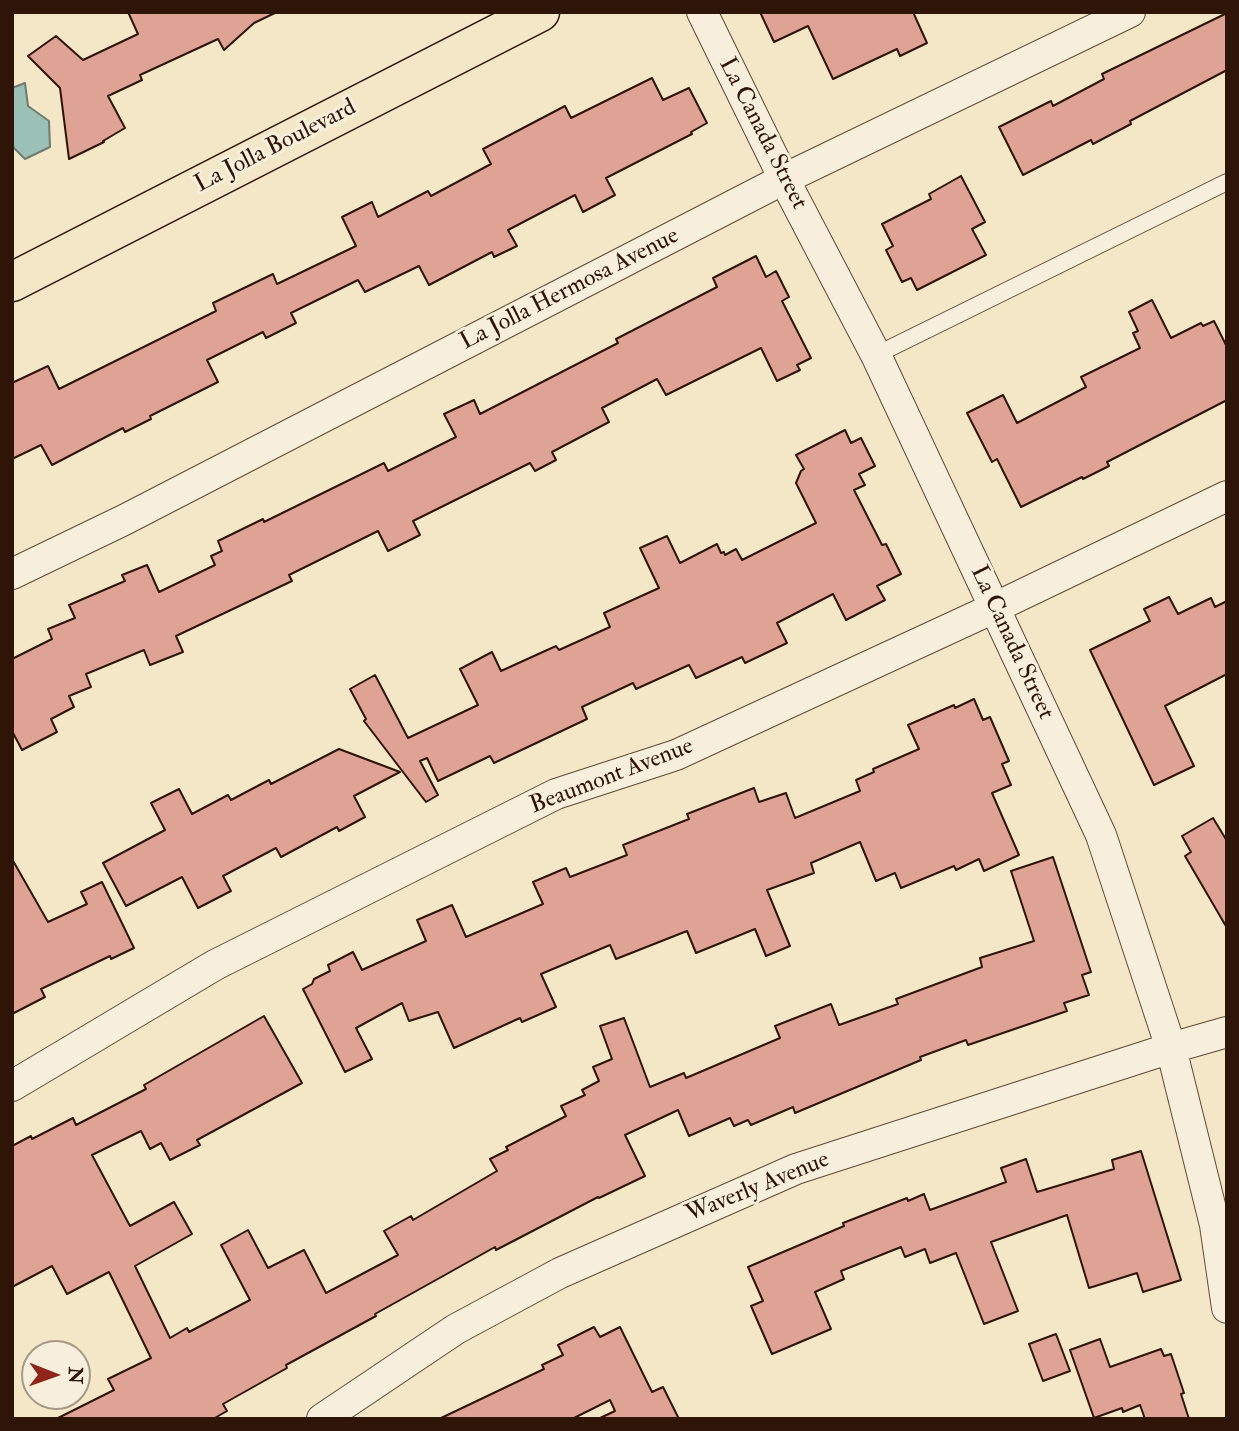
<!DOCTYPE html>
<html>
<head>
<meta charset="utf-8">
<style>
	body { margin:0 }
	#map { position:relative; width:1239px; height:1431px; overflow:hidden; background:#f3e7c7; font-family:"IM FELL Double Pica",serif }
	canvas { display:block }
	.frame { position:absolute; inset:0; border:14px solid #2f1507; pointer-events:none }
	.north { position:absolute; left:21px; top:1340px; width:70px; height:70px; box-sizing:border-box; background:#f7efdb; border:2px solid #a79886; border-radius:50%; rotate:91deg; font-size:19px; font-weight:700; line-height:28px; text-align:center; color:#2f1507 }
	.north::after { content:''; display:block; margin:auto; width:24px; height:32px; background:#8f2418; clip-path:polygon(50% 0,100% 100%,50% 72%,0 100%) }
</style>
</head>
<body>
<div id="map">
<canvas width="1239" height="1431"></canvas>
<div class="frame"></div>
<div class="north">N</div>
</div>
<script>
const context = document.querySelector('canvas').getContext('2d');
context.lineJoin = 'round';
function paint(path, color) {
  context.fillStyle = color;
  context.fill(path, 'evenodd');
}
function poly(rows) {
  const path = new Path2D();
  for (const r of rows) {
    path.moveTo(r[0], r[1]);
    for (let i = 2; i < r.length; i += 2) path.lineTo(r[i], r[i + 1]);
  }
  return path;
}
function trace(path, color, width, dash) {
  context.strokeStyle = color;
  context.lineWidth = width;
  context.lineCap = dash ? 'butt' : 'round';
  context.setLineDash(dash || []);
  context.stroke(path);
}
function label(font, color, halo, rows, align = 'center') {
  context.font = font + ' "IM FELL Double Pica",serif';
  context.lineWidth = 6;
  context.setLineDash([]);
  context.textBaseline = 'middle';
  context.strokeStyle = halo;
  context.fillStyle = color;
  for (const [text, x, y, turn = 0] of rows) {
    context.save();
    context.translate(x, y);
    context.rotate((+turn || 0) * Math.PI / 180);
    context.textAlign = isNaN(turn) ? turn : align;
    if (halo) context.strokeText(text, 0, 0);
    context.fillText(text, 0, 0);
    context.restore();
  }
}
const water = poly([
	[25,83,28,106,49,121,50,147,25,159,12,146,12,88,25,83]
]);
const building = poly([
	[128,12,277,12,254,23,224,50,218,39,140,75,142,80,108,96,125,128,103,141,104,142,69,159,60,88,28,56,56,36,83,60,138,34,128,12],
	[760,12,913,12,927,43,900,56,897,49,833,79,808,26,774,42,760,12],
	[1227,13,1227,70,1130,121,1131,124,1093,144,1091,140,1023,175,999,127,1051,101,1053,106,1104,79,1102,74,1227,13],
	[652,78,663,100,689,88,707,123,691,132,692,134,606,178,615,195,583,212,575,195,508,230,517,246,494,257,492,252,429,285,419,266,365,292,358,280,291,313,296,323,266,338,263,332,207,360,218,382,150,416,151,419,125,432,123,428,52,465,41,445,12,459,12,383,48,366,59,389,216,311,213,303,273,274,277,284,356,246,342,217,372,202,378,217,428,191,431,196,491,164,483,149,565,106,571,118,652,78],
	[961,176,985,222,972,229,986,255,917,290,911,278,902,282,886,250,893,246,882,224,931,199,929,194,961,176],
	[756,256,766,277,776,271,789,297,782,301,811,358,797,365,800,370,777,381,761,348,666,395,657,379,602,408,609,422,552,452,556,460,535,471,530,463,413,521,420,535,388,551,378,531,289,575,292,581,176,636,183,652,150,665,144,650,86,674,91,687,69,696,74,707,51,719,57,732,22,750,12,731,12,659,52,639,48,629,75,618,69,605,125,581,122,575,147,565,159,592,215,565,211,556,222,551,218,541,263,519,264,522,384,463,388,471,456,437,444,414,474,400,480,414,618,343,616,339,717,287,713,278,756,256],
	[1152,300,1171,338,1201,323,1203,326,1214,321,1227,347,1227,400,1107,462,1109,466,1083,479,1082,477,1021,507,997,459,992,462,967,413,1003,395,1017,423,1086,387,1081,377,1140,348,1133,333,1138,331,1129,312,1152,300],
	[845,430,851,443,861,438,875,466,859,474,865,485,854,490,882,545,886,544,901,574,877,586,885,600,846,620,833,594,777,623,787,643,745,663,742,657,696,678,689,665,636,689,633,683,582,707,587,719,494,763,490,756,438,781,427,758,420,761,438,795,426,802,364,721,366,719,350,689,375,675,408,738,478,705,460,669,492,652,501,671,556,646,559,650,610,627,604,613,659,588,640,548,667,536,680,563,717,544,721,553,724,552,725,555,736,549,742,560,816,523,796,483,801,471,804,469,796,455,845,430],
	[1169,597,1178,614,1211,598,1215,607,1227,601,1227,674,1165,706,1194,766,1154,785,1090,650,1150,621,1144,609,1169,597],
	[974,699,983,720,990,717,1009,761,1002,764,1011,785,992,793,1019,855,984,871,979,859,956,870,954,866,901,888,895,873,876,881,860,842,811,863,814,873,767,890,790,946,766,956,755,929,696,953,687,931,616,959,610,945,541,974,556,1007,522,1022,520,1018,454,1048,438,1012,409,1021,402,1003,356,1028,372,1059,345,1072,303,989,312,984,314,979,330,971,328,965,353,952,362,970,426,941,417,920,452,905,466,937,543,904,533,882,566,868,570,877,627,855,623,845,689,819,687,814,754,788,759,802,786,793,795,818,860,791,856,780,874,772,873,769,919,749,908,725,954,705,955,708,974,699],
	[339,749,400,772,354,796,365,817,339,831,337,827,281,857,276,848,223,876,231,891,198,908,182,877,126,906,103,863,165,830,151,803,179,789,192,814,228,795,231,800,269,780,271,784,339,749],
	[1213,818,1227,841,1227,928,1185,856,1191,852,1182,836,1213,818],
	[1053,857,1091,972,1082,975,1089,995,1064,1003,1067,1011,968,1045,966,1040,920,1057,921,1060,795,1113,793,1107,751,1125,748,1120,734,1126,730,1118,689,1136,678,1110,625,1135,645,1176,599,1198,598,1197,496,1250,495,1247,375,1314,376,1316,286,1365,287,1368,223,1404,227,1411,213,1419,56,1419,114,1390,108,1379,151,1358,109,1272,67,1294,52,1266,12,1287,12,1146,31,1136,32,1139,73,1118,76,1125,146,1089,144,1085,264,1016,302,1083,197,1140,200,1145,170,1160,161,1143,150,1149,141,1131,92,1155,130,1226,174,1202,192,1234,135,1266,170,1338,187,1328,189,1332,250,1300,221,1245,248,1230,268,1268,304,1250,326,1293,398,1255,384,1231,411,1216,413,1220,497,1171,490,1159,508,1150,506,1147,566,1116,561,1106,585,1095,582,1090,599,1081,593,1067,612,1059,600,1026,624,1018,650,1087,684,1073,686,1078,780,1038,775,1026,831,1004,839,1025,898,1004,896,999,982,967,980,958,1034,941,1011,871,1053,857],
	[12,859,48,922,87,904,81,892,102,882,134,948,111,959,110,956,41,989,45,997,12,1014,12,859],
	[1141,1151,1181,1280,1143,1292,1137,1273,1089,1288,1067,1215,991,1242,1018,1311,984,1324,956,1253,930,1263,925,1249,905,1257,901,1247,841,1271,844,1279,815,1292,831,1329,772,1354,751,1306,763,1301,748,1267,844,1226,843,1223,907,1198,908,1201,924,1194,930,1210,1006,1182,1001,1168,1026,1159,1037,1192,1114,1169,1112,1160,1141,1151],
	[594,1327,600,1337,620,1327,652,1392,663,1387,679,1419,598,1419,615,1411,610,1400,572,1419,439,1419,544,1369,542,1365,563,1355,558,1345,594,1327],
	[1056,1334,1070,1371,1043,1381,1029,1344,1056,1334],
	[1100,1339,1110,1367,1161,1349,1164,1356,1171,1354,1184,1393,1181,1394,1189,1419,1145,1419,1140,1405,1123,1412,1122,1408,1094,1418,1070,1350,1100,1339]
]);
const service = poly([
	[876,355,1227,182]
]);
const minor = poly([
	[702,12,784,179,876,355,1101,835,1171,1048,1215,1225,1227,1308],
	[12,574,124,520,784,179,1130,12],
	[12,1086,215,965,556,794,676,755,994,608,1227,496],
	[322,1419,456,1329,560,1273,796,1169,1171,1048,1227,1032]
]);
const primary = poly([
	[12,282,540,12]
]);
const streetNames = [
	["La Canada Street",762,134,63],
	["La Jolla Boulevard",276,147,-27],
	["La Jolla Hermosa Avenue",570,290,-27],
	["La Canada Street",1011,643,65],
	["Beaumont Avenue",612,777,-21],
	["Waverly Avenue",758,1188,-22]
];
paint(water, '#9bc0b6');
trace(water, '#707c70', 2);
paint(building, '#dea394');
trace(building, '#2f1507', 2);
trace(service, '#604a37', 18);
trace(minor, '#604a37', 32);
trace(primary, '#2f1507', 41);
trace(service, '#f7efdb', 16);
trace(minor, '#f7efdb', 30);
trace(primary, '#f3e7c7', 38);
label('24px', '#2f1507', '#f7efdb', streetNames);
</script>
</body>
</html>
